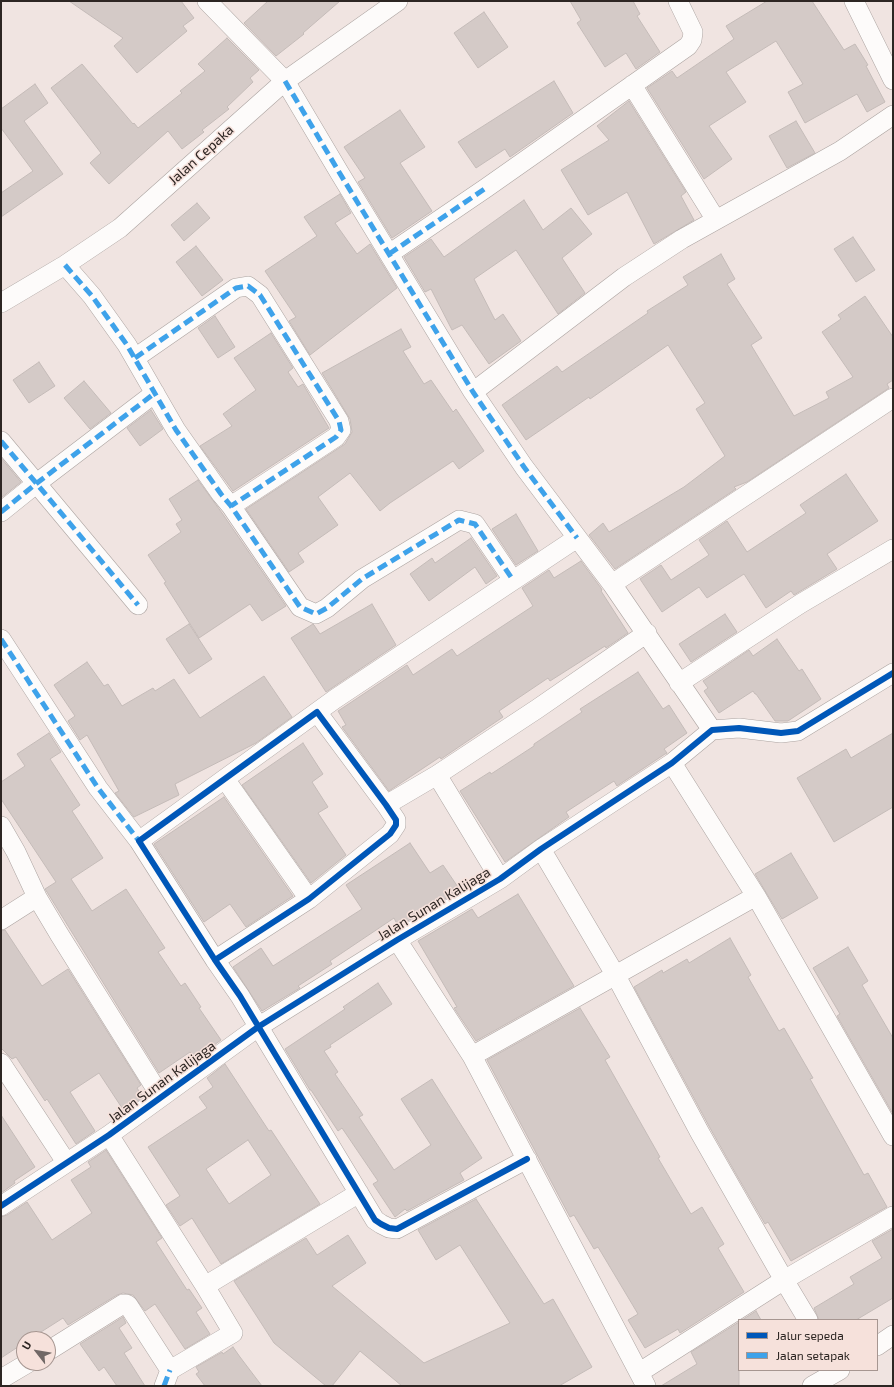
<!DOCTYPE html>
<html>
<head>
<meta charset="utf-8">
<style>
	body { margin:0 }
	#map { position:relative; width:894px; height:1387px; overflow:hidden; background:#f0e4e1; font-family:"Exo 2",sans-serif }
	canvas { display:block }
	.frame { position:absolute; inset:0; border:2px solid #2d2623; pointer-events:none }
	.legend { position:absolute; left:738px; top:1319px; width:140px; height:52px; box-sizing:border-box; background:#f6e1db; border:1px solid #a69691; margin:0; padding:5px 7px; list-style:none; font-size:12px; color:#2d2623 }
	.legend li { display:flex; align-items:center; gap:8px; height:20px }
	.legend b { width:20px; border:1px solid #a69691 }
	.north { position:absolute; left:16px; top:1331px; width:40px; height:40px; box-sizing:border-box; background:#f6e1db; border:1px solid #a69691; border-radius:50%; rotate:301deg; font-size:11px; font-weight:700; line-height:16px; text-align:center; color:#2d2623 }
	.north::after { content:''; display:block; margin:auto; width:14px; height:18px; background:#716866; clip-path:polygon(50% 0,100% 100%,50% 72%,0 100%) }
</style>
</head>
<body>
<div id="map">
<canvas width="894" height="1387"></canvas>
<div class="frame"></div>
<ul class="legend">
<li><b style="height:5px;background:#0057b8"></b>Jalur sepeda</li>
<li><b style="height:5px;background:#3ea2ea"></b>Jalan setapak</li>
</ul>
<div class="north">U</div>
</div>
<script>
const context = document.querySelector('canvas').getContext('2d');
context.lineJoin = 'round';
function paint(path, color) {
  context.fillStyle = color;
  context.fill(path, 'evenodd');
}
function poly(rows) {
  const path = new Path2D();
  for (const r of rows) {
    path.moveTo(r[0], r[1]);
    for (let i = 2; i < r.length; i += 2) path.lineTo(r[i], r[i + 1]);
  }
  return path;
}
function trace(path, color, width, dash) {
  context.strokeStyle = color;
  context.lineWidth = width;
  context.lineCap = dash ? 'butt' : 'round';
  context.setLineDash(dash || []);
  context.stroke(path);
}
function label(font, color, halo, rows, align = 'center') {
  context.font = font + ' "Exo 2",sans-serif';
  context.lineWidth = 3;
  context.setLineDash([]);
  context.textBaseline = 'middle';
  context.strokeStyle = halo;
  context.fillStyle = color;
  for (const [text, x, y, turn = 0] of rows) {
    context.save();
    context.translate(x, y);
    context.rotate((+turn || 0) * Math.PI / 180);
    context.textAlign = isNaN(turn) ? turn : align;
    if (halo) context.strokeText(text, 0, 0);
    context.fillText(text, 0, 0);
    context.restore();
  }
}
const building = poly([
	[69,1,181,1,194,18,183,26,187,31,137,73,114,46,123,38,69,1],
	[268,1,340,1,303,33,304,34,276,56,244,23,268,1],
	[570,1,633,1,640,14,637,16,660,52,636,69,626,53,605,67,577,23,581,20,570,1],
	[767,1,812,1,844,50,855,44,868,65,866,66,885,102,867,112,857,94,805,123,788,92,803,84,776,41,726,72,746,102,709,126,732,159,704,179,647,88,672,71,677,78,734,39,726,26,767,1],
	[484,12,508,47,478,68,454,33,484,12],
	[227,38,259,70,250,78,253,82,227,107,229,109,202,130,204,132,182,149,168,131,109,184,90,163,101,153,51,88,82,64,133,124,134,123,138,128,182,93,180,91,205,71,198,64,227,38],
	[554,81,573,113,510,157,505,149,476,168,458,142,554,81],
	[35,84,48,103,24,121,63,174,1,217,1,193,33,171,1,128,1,109,35,84],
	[629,101,686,192,681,196,694,220,654,244,627,192,588,215,561,170,609,140,597,126,629,101],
	[400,110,425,147,400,163,432,211,392,238,358,182,365,178,344,147,400,110],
	[796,121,815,153,787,168,769,136,796,121],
	[340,194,351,213,335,223,357,254,370,244,397,288,310,355,289,321,296,317,265,271,317,236,304,217,340,194],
	[524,200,543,230,571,208,592,234,562,258,585,293,558,314,516,250,474,279,495,320,503,314,521,341,489,364,462,325,452,330,431,289,425,292,404,257,431,239,444,257,524,200],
	[197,203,210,218,184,241,171,225,197,203],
	[853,237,875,270,856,282,834,249,853,237],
	[196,246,223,280,202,296,176,262,196,246],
	[721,254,735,279,727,284,762,338,751,345,794,416,829,398,826,392,853,377,822,332,841,319,838,315,865,296,893,337,893,380,887,384,889,388,747,482,734,487,736,489,615,569,589,535,603,523,609,532,684,487,725,456,696,409,705,403,668,345,590,399,589,397,526,440,502,405,557,366,562,372,648,313,647,311,688,285,683,277,721,254],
	[215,316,235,347,218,358,198,328,215,316],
	[401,329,411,347,403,351,424,384,431,380,453,412,456,409,484,451,459,469,453,461,390,503,380,511,350,473,318,497,338,525,298,553,304,562,289,572,246,509,345,444,352,432,350,419,322,373,401,329],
	[271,333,293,368,288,372,298,387,303,384,329,428,233,491,200,446,232,426,223,414,256,390,234,358,271,333],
	[39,362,55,386,29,403,13,380,39,362],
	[84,381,111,413,90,429,64,398,84,381],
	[151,410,163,429,140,446,127,428,151,410],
	[1,458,21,482,1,498,1,458],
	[846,474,878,521,827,554,837,569,794,595,791,591,766,608,744,574,707,598,699,587,662,612,640,579,661,565,671,580,709,555,699,540,727,521,747,552,806,513,800,505,846,474],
	[198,480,222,513,286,606,262,621,250,604,199,638,164,583,166,582,148,555,181,532,176,524,182,520,169,499,198,480],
	[516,514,538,551,516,565,492,529,516,514],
	[471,538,497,576,486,584,475,567,429,601,410,574,432,558,435,563,471,538],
	[581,561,601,588,602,590,601,591,628,633,606,648,605,646,550,681,548,678,499,711,503,717,441,759,440,757,389,791,342,727,346,725,338,711,407,665,413,675,452,649,457,656,533,606,522,588,549,570,554,578,581,561],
	[372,604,396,645,326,692,291,638,313,624,314,625,320,634,372,604],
	[725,614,737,632,691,662,679,644,725,614],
	[189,624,212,659,189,674,166,639,189,624],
	[777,639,799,671,802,669,821,699,788,721,775,721,756,694,755,694,753,691,719,713,704,691,708,688,703,681,749,650,753,656,777,639],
	[87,662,104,686,108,684,122,706,153,688,155,691,174,679,200,718,264,676,292,717,256,743,175,784,179,795,134,817,115,793,119,791,87,735,80,740,68,721,75,716,54,685,87,662],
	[638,672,663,709,669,705,687,733,664,749,667,753,665,754,617,786,614,781,566,812,569,817,505,862,460,791,490,772,491,774,534,746,534,744,582,712,580,709,638,672],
	[49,733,61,752,50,759,80,805,72,811,103,858,71,879,92,911,126,889,165,948,158,952,181,986,185,983,201,1007,199,1008,221,1040,195,1059,190,1052,159,1073,47,892,45,889,56,882,1,799,1,782,25,766,17,754,49,733],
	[893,733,893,807,834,842,797,778,846,749,851,758,893,733],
	[303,743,323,774,312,782,328,807,318,813,346,855,311,883,242,785,303,743],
	[224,797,293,896,246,927,230,904,204,922,154,844,224,797],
	[410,843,430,873,443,865,460,890,406,922,405,919,397,924,394,918,330,961,332,964,298,986,300,988,262,1011,233,967,261,948,273,966,362,909,346,885,410,843],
	[791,853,818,898,782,919,755,874,791,853],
	[518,894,574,986,476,1041,454,1008,457,1007,418,941,472,909,478,918,518,894],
	[5,930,42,986,68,969,141,1085,137,1088,143,1097,124,1111,99,1073,70,1092,95,1131,76,1144,47,1099,45,1101,16,1057,12,1059,1,1048,1,931,5,930],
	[730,938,751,975,748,977,779,1031,784,1028,813,1078,810,1079,864,1175,868,1173,887,1207,791,1261,768,1222,765,1224,736,1174,710,1128,634,987,662,970,663,973,687,959,689,963,730,938],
	[848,947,868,981,862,985,893,1038,893,1114,837,1016,840,1014,813,968,848,947],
	[378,983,392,1004,330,1045,331,1047,324,1051,338,1072,335,1074,363,1115,359,1117,394,1170,431,1145,401,1099,432,1079,482,1158,460,1173,464,1180,407,1211,405,1209,395,1217,373,1184,378,1181,342,1128,338,1131,311,1090,310,1090,285,1049,345,1009,343,1007,378,983],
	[580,1008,610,1057,605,1060,660,1157,658,1158,691,1214,702,1207,724,1244,718,1248,744,1292,680,1333,678,1329,645,1348,628,1320,638,1314,598,1247,594,1249,574,1215,570,1217,487,1060,580,1008],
	[225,1064,269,1131,271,1130,320,1204,221,1264,192,1218,180,1226,166,1205,180,1196,148,1147,207,1108,199,1097,213,1087,207,1078,225,1064],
	[248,1140,271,1175,229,1204,206,1169,248,1140],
	[1,1115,35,1167,14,1181,15,1183,1,1193,1,1115],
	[106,1150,162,1238,156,1242,187,1290,189,1289,202,1308,196,1312,210,1334,185,1349,155,1304,145,1311,133,1295,123,1293,117,1295,68,1325,63,1318,30,1339,24,1339,24,1343,1,1358,1,1217,7,1215,27,1202,52,1240,92,1213,71,1180,91,1167,88,1162,106,1150],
	[476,1199,544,1304,553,1299,592,1367,559,1386,402,1386,360,1351,332,1386,326,1386,274,1343,234,1281,306,1238,317,1255,348,1235,366,1263,332,1286,424,1363,510,1323,460,1245,436,1260,418,1230,476,1199],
	[893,1229,893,1298,856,1320,819,1320,814,1308,854,1284,850,1277,882,1258,872,1241,893,1229],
	[756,1311,761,1320,742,1320,756,1311],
	[123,1317,126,1323,119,1328,132,1348,124,1353,145,1386,117,1386,104,1367,99,1371,80,1344,123,1317],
	[739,1322,739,1386,661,1386,697,1364,691,1352,739,1322],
	[233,1347,240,1357,262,1386,205,1386,196,1374,199,1372,196,1367,222,1352,223,1354,233,1347]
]);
const street = poly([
	[207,1,285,81,339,172,473,392,524,467,612,584],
	[854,1,893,80],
	[632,85,716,220],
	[389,254,486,188,688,46,692,40,693,32,678,1],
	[65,265,92,296,127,345,176,430,221,494,231,506,300,607,316,614,327,608,362,579,459,520,475,524,513,580],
	[1,303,65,265,120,228,285,81,398,1],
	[135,358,236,288,248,286,260,295,339,421,341,430,336,437,231,506],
	[473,392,624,277,682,239,840,151,893,115],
	[1,441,138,605],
	[1,512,37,483,155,393],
	[1,639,98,788,139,841],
	[679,683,800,604,893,549],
	[317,712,335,699,577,538],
	[712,730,612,584,893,398],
	[672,763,756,896,893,1136],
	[437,775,500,879],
	[225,779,309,899],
	[386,805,437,775,537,709,647,633],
	[1,826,16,852,37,897,59,934,161,1097],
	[541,849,616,976,700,1133,784,1280,808,1320],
	[1,920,37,897],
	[397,940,472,1056,646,1386],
	[215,960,309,899,390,834,396,825,396,820,386,805,317,712,139,841,215,960,240,996,375,1220,381,1224,389,1228,397,1229,527,1159],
	[472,1056,756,896],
	[1,1063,66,1162],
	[109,1135,205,1286,233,1333,170,1370,164,1386],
	[1,1206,109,1135,258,1027,397,940,500,879,541,849,672,763,712,730,739,728,781,733,798,731,893,673],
	[205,1286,359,1193],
	[877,1346,893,1335],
	[48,1351,123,1304,126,1304,128,1305,170,1370],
	[640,1372,784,1280,893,1216],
	[1,1379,28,1363],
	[812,1386,840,1370]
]);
const quiet = poly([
	[285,81,339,172,473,392,524,467,577,538],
	[389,254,486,188],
	[65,265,92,296,127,345,176,430,221,494,231,506,300,607,316,614,327,608,362,579,459,520,475,524,513,580],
	[135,358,236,288,248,286,260,295,339,421,341,430,336,437,231,506],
	[1,441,138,605],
	[1,512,37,483,155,393],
	[1,639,98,788,139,841],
	[164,1386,170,1370]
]);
const cycleway = poly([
	[215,960,309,899,390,834,396,825,396,820,386,805,317,712,139,841,215,960,240,996,375,1220,381,1224,389,1228,397,1229,527,1159],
	[1,1206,109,1135,258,1027,397,940,500,879,541,849,672,763,712,730,739,728,781,733,798,731,893,673]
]);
const streetNames = [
	["Jalan Cepaka",201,155,-42],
	["Jalan Sunan Kalijaga",434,904,-31],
	["Jalan Sunan Kalijaga",162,1082,-36]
];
paint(building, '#d4cac7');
trace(building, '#c4bbb8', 1);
trace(street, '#aba3a0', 20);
trace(street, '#fdfbfa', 19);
trace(quiet, '#3ea2ea', 5, [10, 5]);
trace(cycleway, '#0057b8', 6);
label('14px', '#2d2623', '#f6e1db', streetNames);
</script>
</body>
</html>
